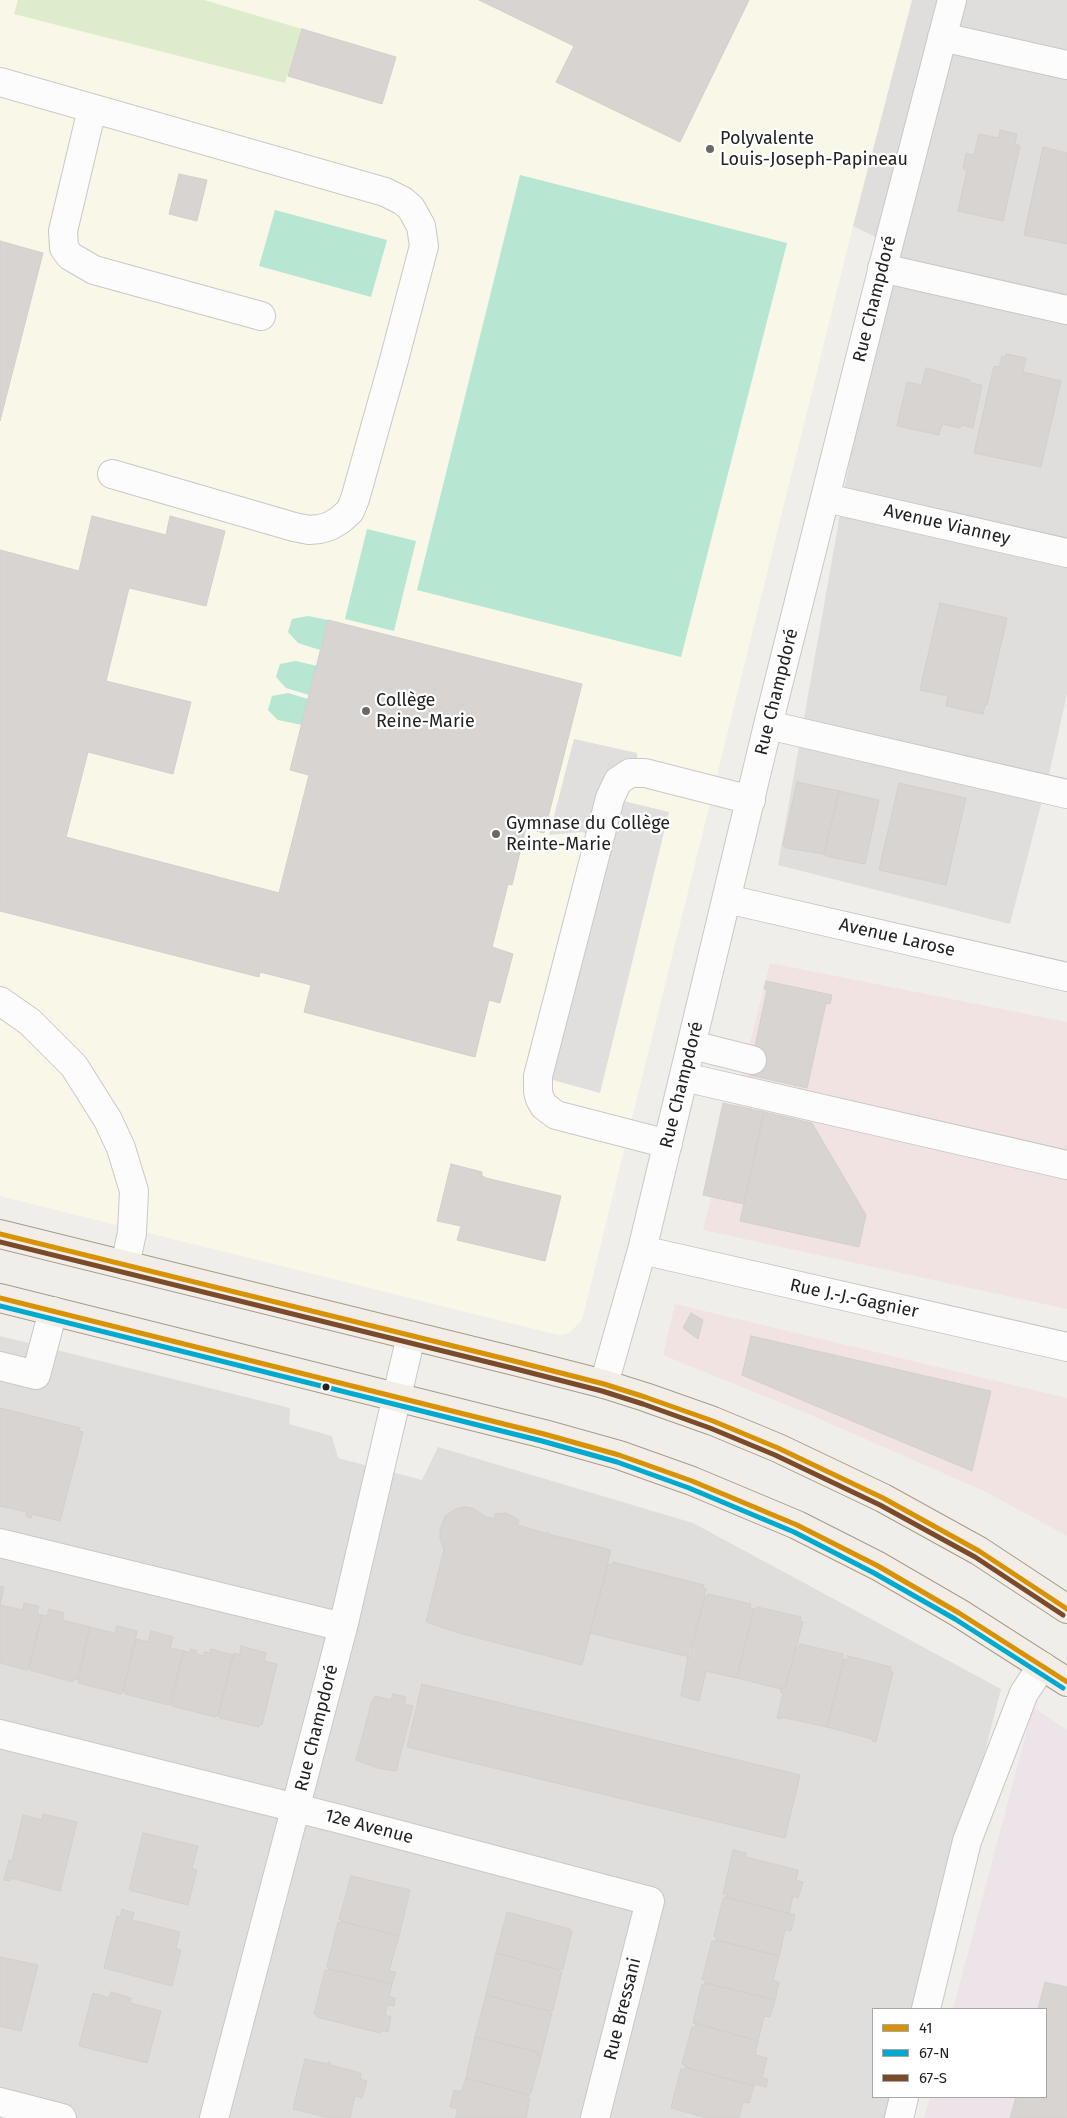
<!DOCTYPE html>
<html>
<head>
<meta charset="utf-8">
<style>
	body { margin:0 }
	#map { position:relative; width:1067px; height:2118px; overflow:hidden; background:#f0eeeb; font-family:"Fira Sans",sans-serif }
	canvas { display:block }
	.legend { position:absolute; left:872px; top:2008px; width:175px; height:90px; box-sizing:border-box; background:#fff; border:1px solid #a7a7a7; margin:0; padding:6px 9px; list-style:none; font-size:15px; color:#222 }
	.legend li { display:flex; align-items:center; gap:10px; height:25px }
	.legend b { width:25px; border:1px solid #a7a7a7 }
</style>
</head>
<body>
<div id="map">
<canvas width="1067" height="2118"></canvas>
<ul class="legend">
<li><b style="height:6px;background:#d79205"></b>41</li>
<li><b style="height:6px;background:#00a9ce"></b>67-N</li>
<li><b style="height:6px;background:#7a4b2a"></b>67-S</li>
</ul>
</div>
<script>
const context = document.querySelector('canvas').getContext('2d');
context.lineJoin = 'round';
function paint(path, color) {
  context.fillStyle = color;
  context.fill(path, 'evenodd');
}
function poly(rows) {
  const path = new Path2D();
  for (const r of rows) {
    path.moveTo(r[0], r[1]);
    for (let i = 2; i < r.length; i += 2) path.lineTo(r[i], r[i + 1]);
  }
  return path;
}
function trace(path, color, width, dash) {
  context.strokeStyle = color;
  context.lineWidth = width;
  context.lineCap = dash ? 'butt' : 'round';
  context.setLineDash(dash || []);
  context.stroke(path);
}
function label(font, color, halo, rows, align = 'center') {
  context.font = font + ' "Fira Sans",sans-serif';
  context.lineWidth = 4.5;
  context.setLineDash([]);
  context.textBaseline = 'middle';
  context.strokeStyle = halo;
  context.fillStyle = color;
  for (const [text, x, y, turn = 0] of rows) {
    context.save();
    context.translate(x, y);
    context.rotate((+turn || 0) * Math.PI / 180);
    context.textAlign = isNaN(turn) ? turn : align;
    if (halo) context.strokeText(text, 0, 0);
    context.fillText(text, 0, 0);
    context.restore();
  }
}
const residential = poly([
	[0,0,1067,0,1067,694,1050,770,1010,924,778,865,888,243,853,226],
	[0,1336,290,1408,289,1424,332,1436,338,1458,422,1480,438,1447,693,1523,1001,1689,919,2009,873,2009,873,2097,897,2097,891,2118,0,2118]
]);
const commercial = poly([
	[770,963,1067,1022,1067,1309,703,1230],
	[675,1304,1067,1398,1067,1536,986,1492,813,1416,663,1355]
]);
const industrial = poly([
	[1033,1707,1067,1730,1067,2118,924,2118,930,2097,1046,2097,1046,2009,953,2009]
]);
const education = poly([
	[0,0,912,0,853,226,582,1320,569,1333,558,1335,0,1196]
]);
const grass = poly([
	[18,0,204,0,302,29,285,83,14,14]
]);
const pitch = poly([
	[520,175,787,243,681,657,417,590],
	[275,210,387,240,371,297,259,266],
	[367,529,416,541,394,631,345,619],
	[308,616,328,620,320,650,298,643,288,632,292,619],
	[296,661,317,666,309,695,286,688,276,677,280,664],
	[288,693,308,699,302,725,278,720,268,710,272,696]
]);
const parking = poly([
	[574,739,637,753,638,772,611,798,669,812,600,1093,538,1076,600,837,581,832,549,835]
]);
const building = poly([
	[479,0,749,0,680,142,556,82,574,46,479,0],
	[302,29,396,57,382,104,288,76,302,29],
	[1000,130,1017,134,1015,144,1020,146,1003,221,958,211,967,170,963,169,966,153,974,155,979,134,999,138,1000,130],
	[1043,147,1067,153,1067,244,1024,235,1043,147],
	[179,174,207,180,197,221,169,214,179,174],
	[0,241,43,253,0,421,0,241],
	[1006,354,1026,358,1023,372,1061,381,1041,467,974,453,994,366,999,367,1002,356,1005,357,1006,354],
	[926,368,970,380,970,383,982,385,973,428,961,425,960,428,942,424,939,435,897,426,907,382,922,385,926,368],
	[92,516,166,535,170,516,225,531,206,606,129,588,106,681,191,702,173,774,88,752,66,837,279,893,309,775,290,770,328,620,582,684,544,833,526,828,512,885,508,884,492,947,513,954,500,1003,489,1000,475,1057,304,1012,311,985,260,972,259,977,0,911,0,550,79,571,92,516],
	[940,603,1007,618,987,705,985,704,983,714,946,706,948,696,920,690,940,603],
	[797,782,839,791,824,854,786,848,783,845,797,782],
	[899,783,966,798,946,885,879,870,899,783],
	[839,791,879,800,865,864,826,856,824,854,839,791],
	[766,981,832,995,830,1004,826,1003,807,1088,749,1075,767,990,764,989,766,981],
	[723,1103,764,1112,744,1204,703,1195,723,1103],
	[764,1112,812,1123,866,1215,859,1247,740,1221,764,1112],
	[451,1164,482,1172,482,1176,486,1178,561,1196,545,1261,457,1240,461,1226,437,1221,451,1164],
	[691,1313,703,1320,698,1339,683,1328,691,1313],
	[751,1336,991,1391,972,1471,742,1375,751,1336],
	[0,1408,80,1428,79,1431,83,1432,60,1521,32,1514,31,1518,26,1516,27,1512,0,1506,0,1408],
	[465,1507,472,1508,486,1517,494,1519,495,1514,506,1513,519,1520,517,1525,545,1533,548,1532,548,1534,611,1550,582,1665,459,1633,426,1622,444,1549,440,1539,440,1530,445,1516,456,1509,465,1507],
	[613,1562,704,1585,703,1588,706,1589,690,1657,590,1633,608,1564,612,1565,613,1562],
	[0,1586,4,1587,0,1605,23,1610,24,1603,39,1606,37,1614,42,1615,29,1668,26,1670,0,1663,0,1586],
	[708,1594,751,1604,750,1608,754,1609,737,1678,706,1671,699,1701,681,1696,688,1656,705,1597,707,1597,708,1594],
	[757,1607,801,1617,800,1621,803,1622,785,1688,781,1689,737,1678,754,1609,756,1610,757,1607],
	[49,1609,64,1613,62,1620,90,1627,77,1680,74,1679,73,1682,30,1670,29,1668,42,1615,47,1616,49,1609],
	[117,1626,137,1631,123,1691,121,1694,78,1683,90,1627,115,1633,117,1626],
	[151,1631,173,1637,170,1648,184,1651,169,1705,125,1694,126,1692,123,1691,136,1639,148,1642,151,1631],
	[800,1644,843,1654,842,1659,844,1659,827,1727,781,1717,781,1719,777,1718,783,1693,780,1692,782,1687,785,1688,796,1647,799,1647,800,1644],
	[241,1646,266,1653,264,1661,277,1664,262,1725,260,1724,259,1727,220,1718,218,1715,234,1653,240,1655,241,1646],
	[191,1649,197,1651,196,1654,204,1656,204,1652,210,1653,211,1649,233,1655,218,1715,215,1717,172,1706,171,1704,184,1651,189,1653,191,1649],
	[848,1656,891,1667,890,1671,893,1672,876,1742,872,1741,872,1739,827,1727,844,1659,848,1660,848,1656],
	[422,1684,800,1775,785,1838,407,1747,422,1684],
	[393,1694,406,1697,404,1704,413,1706,396,1771,378,1768,356,1760,372,1700,374,1700,375,1696,391,1700,393,1694],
	[43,1814,77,1822,60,1891,11,1878,10,1881,4,1880,9,1860,12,1861,23,1815,42,1820,43,1814],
	[143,1833,198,1846,192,1868,197,1870,188,1905,129,1890,143,1833],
	[733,1850,746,1853,745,1857,798,1870,796,1880,803,1882,798,1898,793,1896,789,1914,726,1897,727,1894,723,1894,733,1850],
	[351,1876,410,1890,399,1936,341,1921,342,1920,339,1919,351,1876],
	[726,1897,795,1915,791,1931,785,1930,779,1956,716,1940,717,1937,714,1937,723,1898,726,1897],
	[122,1909,134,1913,132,1920,180,1932,176,1948,181,1950,172,1986,104,1968,117,1916,120,1917,122,1909],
	[507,1912,570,1929,570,1931,572,1931,563,1969,560,1970,496,1953,507,1912],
	[341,1921,399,1936,389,1971,396,1972,392,1984,329,1969,327,1966,338,1922,340,1923,341,1921],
	[716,1940,779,1956,773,1980,779,1982,775,2000,705,1983,706,1980,702,1980,712,1941,715,1942,716,1940],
	[496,1953,560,1970,560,1972,562,1972,553,2010,549,2011,486,1995,496,1953],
	[0,1957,38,1965,21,2031,0,2026,0,1957],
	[329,1969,392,1984,389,1997,395,1998,394,2006,387,2005,385,2015,391,2017,388,2032,380,2030,380,2033,317,2017,317,2015,314,2014,325,1970,328,1971,329,1969],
	[1045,1982,1067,1987,1067,2118,1010,2118,1016,2097,1046,2097,1046,2009,1038,2009,1045,1982],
	[705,1983,775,2000,770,2017,764,2016,758,2041,693,2023,702,1984,704,1985,705,1983],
	[111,1992,131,1998,130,2003,161,2011,147,2063,79,2046,93,1993,109,1998,111,1992],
	[486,1995,549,2011,548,2012,552,2013,541,2056,538,2056,538,2052,475,2037,486,1995],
	[696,2023,758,2041,755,2055,767,2058,762,2078,768,2079,766,2087,755,2084,754,2086,685,2067,686,2065,682,2064,692,2027,695,2027,696,2023],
	[475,2037,538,2052,538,2056,541,2056,531,2093,529,2095,466,2078,475,2037],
	[305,2059,328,2064,328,2062,331,2063,330,2065,361,2073,360,2079,367,2081,362,2098,355,2096,350,2118,329,2118,293,2109,305,2059],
	[685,2067,754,2086,749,2103,743,2102,739,2118,707,2118,671,2108,681,2069,685,2070,685,2067],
	[466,2078,529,2095,527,2098,530,2098,526,2118,455,2118,458,2109,450,2107,454,2090,461,2092,466,2078]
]);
const minor = poly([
	[942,37,1067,65],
	[0,82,385,192,403,201,411,208,421,226,424,246,394,360,355,499,350,511,340,520,330,526,320,529,309,530,294,527,112,474],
	[92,109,63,231,64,248,70,256,94,270,261,316],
	[882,268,1067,310],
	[826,498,1067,553],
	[768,725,1067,794],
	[727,899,1067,977],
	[0,1001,30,1022,74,1066,108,1120,121,1148,134,1191,132,1233,125,1265],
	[692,1045,752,1060],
	[684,1077,1067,1165],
	[668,1144,556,1115,544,1106,540,1099,538,1092,538,1076,610,798,618,781,630,773,645,773,751,800],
	[642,1250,1067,1347],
	[0,1366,36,1375,53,1311],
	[604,1384,642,1250,768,725,889,243,952,0],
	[0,1543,343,1627],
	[0,1734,336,1818,650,1901,595,2118],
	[926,2009,967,1841,1024,1693,1042,1666],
	[0,2102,62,2118],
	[214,2118,343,1627,411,1336],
	[899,2118,904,2097]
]);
const major = poly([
	[0,1234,514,1361,604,1384,645,1397,713,1421,778,1448,883,1498,979,1551,1067,1609],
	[0,1298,544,1434,619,1455,692,1481,797,1525,878,1566,959,1613,1067,1682]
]);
const bus1 = poly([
	[0,1234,514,1361,604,1384,645,1397,713,1421,778,1448,883,1498,979,1551,1067,1609],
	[0,1298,544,1434,619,1455,692,1481,797,1525,878,1566,959,1613,1067,1682]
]);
const bus2 = poly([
	[0,1306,542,1441,617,1462,689,1488,794,1532,874,1573,955,1619,1063,1688]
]);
const bus3 = poly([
	[0,1242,512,1368,602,1391,643,1404,710,1428,775,1455,880,1505,975,1557,1063,1615]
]);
const markers = [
	[710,149,5,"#6a6968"],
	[366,711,5,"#6a6968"],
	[496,834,5,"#6a6968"],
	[326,1387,4.5,"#222"]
];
const poiNames = [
	["Polyvalente",720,139],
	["Louis-Joseph-Papineau",720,160],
	["Collège",376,701],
	["Reine-Marie",376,722],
	["Gymnase du Collège",506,824],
	["Reinte-Marie",506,845]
];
const streetNames = [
	["Rue Champdoré",875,299,-76],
	["Avenue Vianney",947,525,13],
	["Rue Champdoré",777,692,-76],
	["Avenue Larose",897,938,13],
	["Rue Champdoré",682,1085,-76],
	["Rue J.-J.-Gagnier",854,1299,12],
	["Rue Champdoré",317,1728,-76],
	["12e Avenue",369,1827,15],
	["Rue Bressani",623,2009,-76]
];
paint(residential, '#dfdedc');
paint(commercial, '#f1e3e1');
paint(industrial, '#ede4e9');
paint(education, '#f8f7e8');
paint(grass, '#ddeccb');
paint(pitch, '#b7e6d2');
paint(parking, '#e0dfde');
paint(building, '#d7d4d2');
trace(building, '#d3d0cc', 1);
trace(minor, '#c9c8c7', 30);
trace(major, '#a79c86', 30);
trace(minor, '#fdfcfc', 28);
trace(major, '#f3ede7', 28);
trace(bus1, '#d79205', 5);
trace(bus2, '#00a9ce', 5);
trace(bus3, '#7a4b2a', 5);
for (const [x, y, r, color] of markers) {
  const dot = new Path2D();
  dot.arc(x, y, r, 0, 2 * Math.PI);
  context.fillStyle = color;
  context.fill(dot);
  trace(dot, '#fff', 2);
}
label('18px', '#222', '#fff', poiNames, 'left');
label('18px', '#222', '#fff', streetNames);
</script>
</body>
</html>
